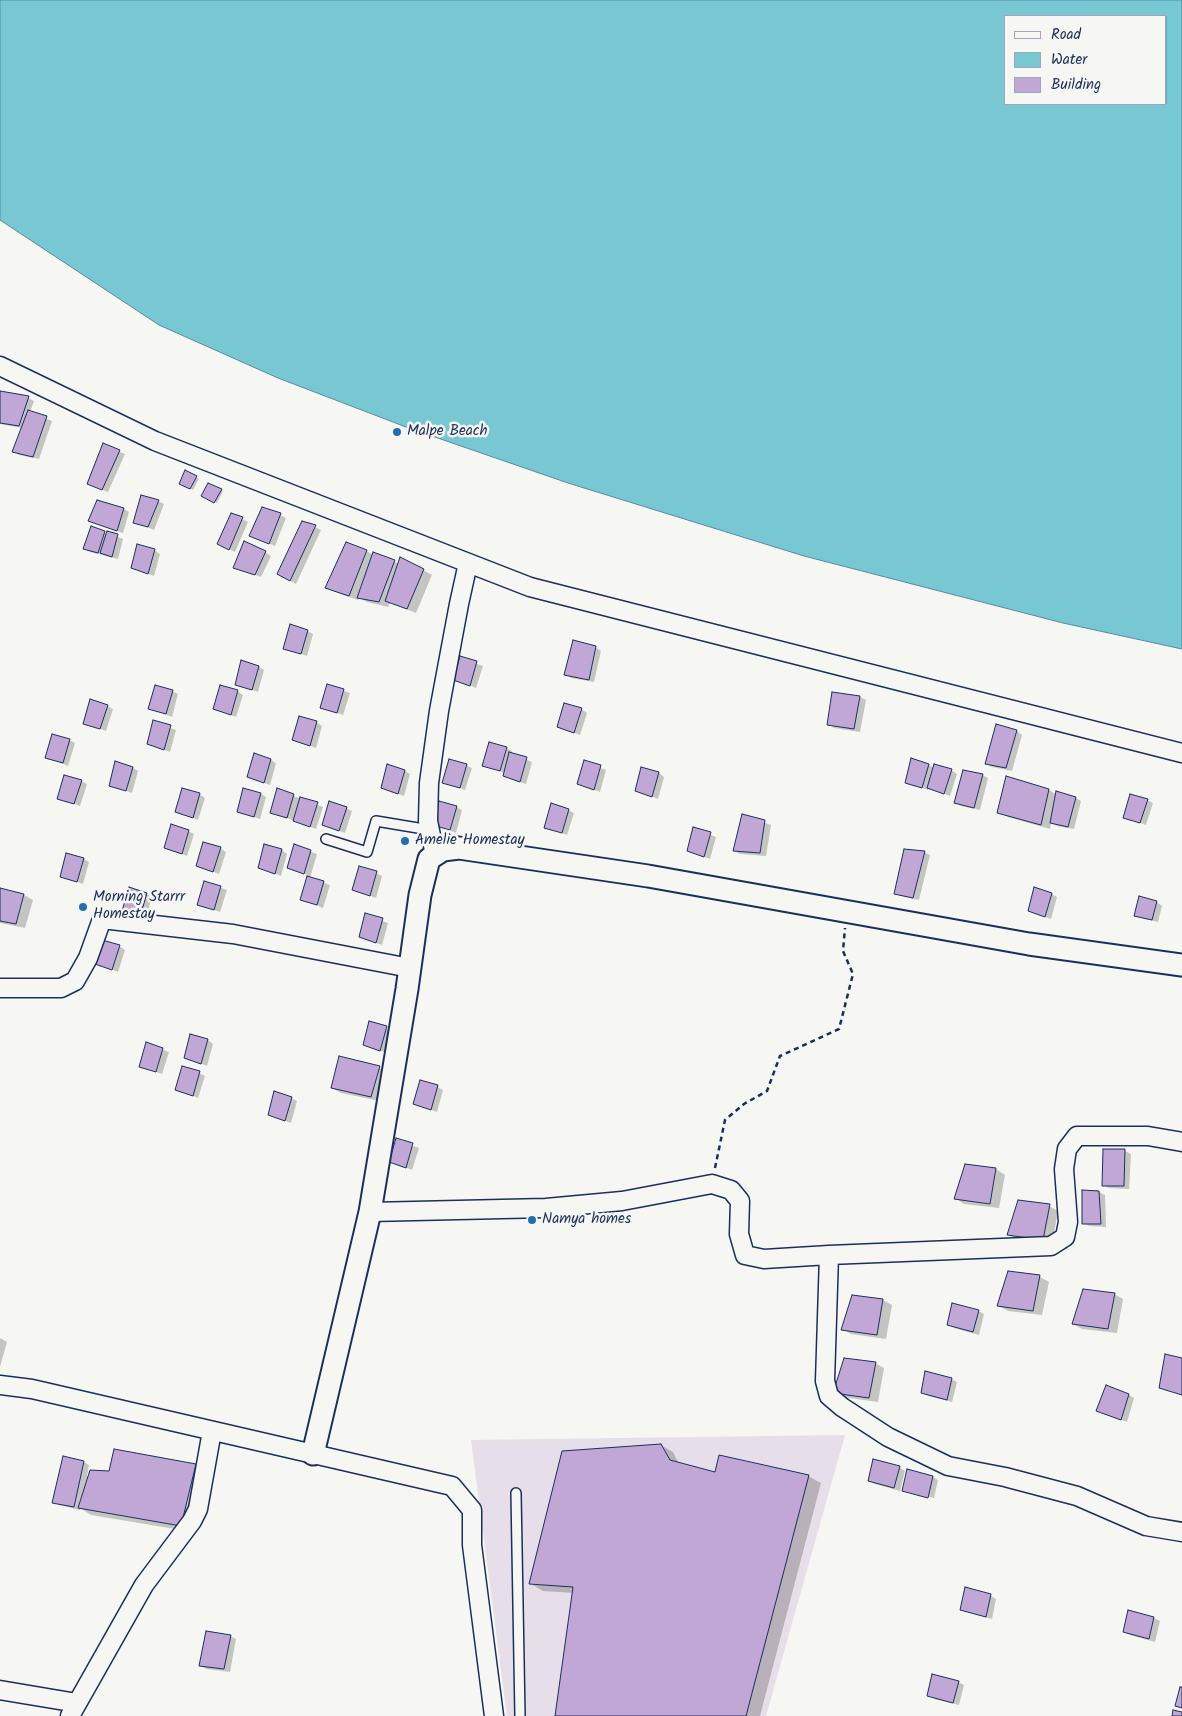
<!DOCTYPE html>
<html>
<head>
<meta charset="utf-8">
<style>
	body { margin:0 }
	#map { position:relative; width:1182px; height:1716px; overflow:hidden; background:#f6f6f2; font-family:Kalam,sans-serif }
	canvas { display:block }
	.legend { position:absolute; left:1004px; top:15px; width:162px; height:90px; box-sizing:border-box; background:#f6f6f2; border:1px solid #9ea6b7; margin:0; padding:6px 9px; list-style:none; font-size:15px; color:#1b2f5e }
	.legend li { display:flex; align-items:center; gap:10px; height:25px }
	.legend b { width:25px; border:1px solid #9ea6b7 }
</style>
</head>
<body>
<div id="map">
<canvas width="1182" height="1716"></canvas>
<ul class="legend">
<li><b style="height:6px;background:#f6f6f2"></b>Road</li>
<li><b style="height:14px;background:#78c8d4"></b>Water</li>
<li><b style="height:14px;background:#c1a7d5"></b>Building</li>
</ul>
</div>
<script>
const context = document.querySelector('canvas').getContext('2d');
context.lineJoin = 'round';
function paint(path, color) {
  context.fillStyle = color;
  context.fill(path, 'evenodd');
}
function poly(rows) {
  const path = new Path2D();
  for (const r of rows) {
    path.moveTo(r[0], r[1]);
    for (let i = 2; i < r.length; i += 2) path.lineTo(r[i], r[i + 1]);
  }
  return path;
}
function trace(path, color, width, dash) {
  context.strokeStyle = color;
  context.lineWidth = width;
  context.lineCap = dash ? 'butt' : 'round';
  context.setLineDash(dash || []);
  context.stroke(path);
}
function label(font, color, halo, rows, align = 'center') {
  context.font = font + ' Kalam,sans-serif';
  context.lineWidth = 5;
  context.setLineDash([]);
  context.textBaseline = 'middle';
  context.strokeStyle = halo;
  context.fillStyle = color;
  for (const [text, x, y, turn = 0] of rows) {
    context.save();
    context.translate(x, y);
    context.rotate((+turn || 0) * Math.PI / 180);
    context.textAlign = isNaN(turn) ? turn : align;
    if (halo) context.strokeText(text, 0, 0);
    context.fillText(text, 0, 0);
    context.restore();
  }
}
const built = poly([
	[845,1435,766,1716,507,1716,471,1440]
]);
const water = poly([
	[0,0,1182,0,1182,649,1063,623,804,556,568,483,406,427,278,378,159,325,0,220,0,0],
	[1006,16,1166,16,1166,104,1006,104,1006,16]
]);
const shadow = poly([
	[0,392,28,398,34,401,30,412,52,421,39,459,19,455,14,451,22,428,0,424],
	[103,445,125,454,108,492,89,484],
	[185,472,199,479,193,490,181,484],
	[221,490,223,491,217,503,203,495],
	[158,501,164,504,154,530,135,522],
	[98,502,124,509,129,512,123,533,96,523],
	[232,514,248,522,235,552,224,547],
	[280,515,286,518,275,546,251,536],
	[315,527,321,530,296,584,278,574],
	[104,532,123,539,118,559,90,552,85,549],
	[154,550,160,554,154,576,132,568],
	[367,551,373,555,374,553,399,564,423,570,432,575,416,613,390,603,388,607,367,602,359,598,358,600,335,592,327,587],
	[265,552,271,556,261,577,234,567],
	[307,631,313,634,307,656,285,648],
	[595,647,601,651,594,682,571,678,566,674],
	[460,658,483,666,476,688,454,679],
	[259,667,264,670,258,692,236,684],
	[328,685,350,693,343,715,321,707],
	[172,691,178,694,172,717,150,708],
	[237,691,243,695,236,717,215,709],
	[834,693,860,697,866,700,860,732,834,728,829,725],
	[107,706,113,709,106,731,85,723],
	[581,709,587,713,580,735,559,727],
	[154,722,176,730,170,752,148,744],
	[316,722,322,726,316,748,294,740],
	[997,726,1017,731,1022,735,1012,771,992,767,987,764],
	[69,740,75,743,68,766,47,757],
	[506,748,512,751,511,754,532,762,526,784,510,779,504,775,505,773,484,765],
	[271,760,276,763,270,785,248,777],
	[584,762,606,770,600,792,579,784],
	[466,765,472,768,465,790,444,782],
	[929,765,934,768,951,770,957,774,950,796,929,788,928,790,906,782],
	[133,768,138,771,132,793,110,785],
	[405,771,410,774,404,796,382,788],
	[659,773,664,777,658,799,636,790],
	[982,775,988,778,980,810,961,806,956,803],
	[1007,778,1049,790,1057,795,1076,798,1081,801,1074,829,1057,826,1051,823,1050,829,1008,817,999,812],
	[81,781,87,784,80,806,59,798],
	[277,790,323,807,316,829,271,812],
	[199,794,205,798,198,820,177,811],
	[261,794,266,797,260,819,238,811],
	[1147,800,1153,803,1146,825,1125,817],
	[456,807,462,810,456,833,434,824],
	[346,808,352,811,345,833,324,825],
	[568,810,574,813,567,835,546,827],
	[743,815,771,825,766,856,740,854,735,851],
	[694,829,716,837,710,859,688,851],
	[188,831,194,834,187,856,166,848],
	[295,846,317,854,310,878,330,885,323,908,301,899,308,875,289,868],
	[220,848,226,852,219,874,198,866],
	[282,850,287,854,281,876,259,868],
	[924,852,930,855,919,900,901,896,896,893],
	[84,859,89,862,83,884,61,876],
	[376,873,382,876,376,898,354,890],
	[205,882,227,890,220,912,198,904],
	[0,889,24,895,33,900,25,928,0,923],
	[146,894,152,897,146,919,124,911],
	[1052,894,1057,897,1051,919,1029,911],
	[1157,902,1162,906,1158,922,1141,918,1135,915],
	[366,915,388,923,382,945,360,937],
	[119,946,125,950,118,972,97,963],
	[370,1023,392,1031,386,1053,364,1044],
	[208,1040,213,1044,207,1066,185,1057],
	[147,1044,169,1052,162,1074,140,1066],
	[379,1068,388,1073,380,1101,341,1093,332,1088],
	[199,1073,205,1076,198,1098,177,1089],
	[437,1087,443,1090,437,1112,415,1104],
	[291,1098,297,1101,291,1123,269,1115],
	[396,1140,419,1148,412,1170,391,1162],
	[1104,1150,1125,1151,1131,1154,1129,1189,1109,1188,1103,1185],
	[966,1166,996,1169,1005,1175,999,1208,964,1204,955,1198],
	[1099,1192,1105,1195,1106,1227,1089,1226,1084,1223],
	[1049,1206,1058,1211,1052,1244,1018,1240,1009,1235],
	[1040,1277,1049,1282,1042,1315,1008,1311,999,1306],
	[1114,1294,1123,1299,1117,1333,1082,1329,1073,1324],
	[852,1297,883,1300,892,1305,886,1339,851,1334,842,1329],
	[978,1311,984,1314,979,1335,954,1328,949,1325],
	[0,1338,7,1342,0,1367],
	[875,1363,884,1368,878,1402,843,1397,835,1392],
	[951,1379,957,1382,952,1402,928,1396,922,1392],
	[1129,1395,1134,1398,1127,1422,1104,1413],
	[661,1445,673,1452,679,1464,716,1474,808,1476,821,1483,760,1716,556,1716,574,1593,543,1591,531,1584],
	[84,1462,89,1465,87,1476,89,1476,110,1473,195,1465,207,1472,193,1532,91,1515,80,1508,80,1510,59,1505,54,1502],
	[899,1467,905,1471,900,1491,875,1484,870,1481],
	[933,1477,938,1480,934,1498,908,1491,908,1493,903,1490],
	[966,1589,991,1596,996,1599,992,1619,967,1612,961,1609],
	[1129,1612,1154,1618,1160,1621,1155,1642,1130,1635,1124,1632],
	[230,1636,236,1639,230,1672,206,1669,200,1665],
	[958,1682,964,1685,959,1705,934,1699,929,1695]
]);
const building = poly([
	[0,391,29,396,19,426,0,423,0,391],
	[28,410,47,416,33,457,12,452,28,410],
	[103,443,120,450,102,490,87,484,103,443],
	[185,470,197,476,190,489,179,484,185,470],
	[208,483,222,489,214,503,201,496,208,483],
	[141,495,159,500,148,527,133,523,141,495],
	[97,500,124,508,117,531,88,521,97,500],
	[262,507,281,513,269,544,249,536,262,507],
	[231,513,243,517,229,550,217,544,231,513],
	[302,521,316,525,290,581,277,574,302,521],
	[91,526,105,531,98,553,83,549,91,526],
	[107,531,118,534,112,557,100,553,107,531],
	[244,541,266,551,255,575,233,568,244,541],
	[346,542,367,550,349,596,325,588,346,542],
	[137,544,155,549,148,574,131,568,137,544],
	[373,552,395,560,379,602,357,598,373,552],
	[400,557,424,569,407,609,385,601,400,557],
	[290,624,308,630,301,654,283,649,290,624],
	[573,640,596,646,589,680,564,675,573,640],
	[460,656,477,661,470,686,453,680,460,656],
	[241,660,259,666,252,690,235,685,241,660],
	[327,684,344,689,337,713,320,708,327,684],
	[155,685,173,690,166,714,148,709,155,685],
	[220,685,238,690,231,715,213,709,220,685],
	[832,692,860,696,854,729,827,725,832,692],
	[90,699,108,705,100,729,83,724,90,699],
	[564,703,582,708,574,733,557,727,564,703],
	[299,716,317,721,310,746,292,740,299,716],
	[153,720,171,725,164,750,147,744,153,720],
	[996,724,1017,730,1006,768,985,764,996,724],
	[52,734,70,739,63,763,45,758,52,734],
	[489,742,507,747,500,771,482,766,489,742],
	[509,752,527,757,520,782,503,776,509,752],
	[254,753,271,759,264,783,247,777,254,753],
	[911,758,929,764,922,788,905,783,911,758],
	[449,759,467,764,460,788,442,783,449,759],
	[584,760,601,765,594,790,577,784,584,760],
	[115,761,133,767,126,791,109,786,115,761],
	[387,764,405,770,398,794,381,788,387,764],
	[934,764,952,769,944,794,927,788,934,764],
	[641,767,659,772,652,797,635,791,641,767],
	[963,770,983,774,974,808,954,803,963,770],
	[64,775,82,780,74,804,57,799,64,775],
	[1006,776,1049,789,1041,825,997,813,1006,776],
	[182,788,200,793,193,818,175,812,182,788],
	[243,788,261,793,254,817,237,812,243,788],
	[277,788,294,794,287,818,270,813,277,788],
	[1056,791,1076,797,1068,827,1050,823,1056,791],
	[1130,794,1148,799,1140,823,1123,818,1130,794],
	[300,797,318,802,310,827,293,821,300,797],
	[329,801,347,807,339,831,322,825,329,801],
	[439,801,457,806,450,830,432,825,439,801],
	[551,803,569,809,562,833,544,828,551,803],
	[742,814,765,820,760,853,733,851,742,814],
	[171,824,189,830,182,854,164,848,171,824],
	[693,827,711,832,704,857,687,851,693,827],
	[203,842,221,847,213,872,196,866,203,842],
	[264,844,282,849,275,874,258,868,264,844],
	[294,844,311,850,304,874,287,868,294,844],
	[904,849,925,851,913,898,894,894,904,849],
	[66,853,84,858,77,882,60,877,66,853],
	[359,866,377,871,370,896,352,890,359,866],
	[307,876,324,881,317,905,300,900,307,876],
	[204,881,221,886,214,910,197,905,204,881],
	[129,887,147,893,140,917,122,911,129,887],
	[1034,887,1052,893,1045,917,1028,911,1034,887],
	[0,888,24,894,16,924,0,921,0,888],
	[1139,896,1157,901,1152,920,1134,916,1139,896],
	[365,913,383,918,376,943,359,937,365,913],
	[102,940,120,945,112,970,95,964,102,940],
	[369,1021,387,1026,380,1051,363,1045,369,1021],
	[190,1034,208,1039,201,1064,184,1058,190,1034],
	[146,1042,163,1048,156,1072,139,1067,146,1042],
	[339,1056,380,1066,371,1097,331,1088,339,1056],
	[182,1066,200,1071,193,1096,175,1090,182,1066],
	[420,1080,438,1085,431,1110,413,1104,420,1080],
	[274,1091,292,1097,285,1121,268,1115,274,1091],
	[396,1138,413,1143,406,1168,389,1162,396,1138],
	[1103,1149,1125,1149,1124,1186,1102,1186,1103,1149],
	[965,1164,996,1168,990,1204,954,1199,965,1164],
	[1082,1190,1099,1191,1101,1224,1082,1224,1082,1190],
	[1018,1200,1050,1204,1043,1240,1007,1235,1018,1200],
	[1008,1271,1040,1275,1033,1311,997,1306,1008,1271],
	[1083,1289,1115,1293,1108,1329,1072,1324,1083,1289],
	[852,1295,883,1299,877,1335,841,1330,852,1295],
	[952,1303,979,1310,973,1332,947,1325,952,1303],
	[1165,1354,1182,1358,1182,1395,1159,1388,1165,1354],
	[844,1358,876,1362,869,1398,833,1393,844,1358],
	[925,1371,952,1378,947,1400,921,1393,925,1371],
	[1106,1385,1129,1394,1121,1420,1096,1411,1106,1385],
	[661,1444,670,1460,715,1472,719,1455,809,1475,746,1716,555,1716,573,1587,529,1584,562,1451,661,1444],
	[114,1449,196,1464,181,1526,78,1508,90,1470,109,1471,114,1449],
	[63,1456,84,1461,74,1507,52,1503,63,1456],
	[873,1459,900,1466,894,1488,868,1481,873,1459],
	[907,1469,933,1476,928,1498,902,1491,907,1469],
	[965,1587,991,1594,986,1617,960,1610,965,1587],
	[1128,1610,1154,1617,1149,1639,1123,1632,1128,1610],
	[206,1631,231,1635,224,1669,199,1666,206,1631],
	[932,1674,959,1681,953,1703,927,1696,932,1674],
	[1180,1687,1182,1687,1182,1708,1175,1706,1180,1687],
	[1173,1710,1182,1712,1182,1716,1172,1716,1173,1710]
]);
const path = poly([
	[715,1168,725,1120,744,1104,767,1091,780,1056,839,1029,853,974,843,951,845,928]
]);
const service = poly([
	[326,839,367,852,376,821,430,830],
	[516,1493,520,1716]
]);
const minor = poly([
	[0,366,155,441,530,587,1182,753],
	[435,855,428,821,429,783,439,711,459,604,468,563],
	[0,988,61,988,75,981,88,958,102,919,233,934,410,968],
	[370,1212,546,1208,622,1201,712,1184,731,1190,740,1201,739,1234,745,1255,764,1259,829,1255,1051,1246,1065,1237,1068,1222,1064,1169,1067,1149,1077,1136,1148,1136,1182,1142],
	[829,1255,825,1381,829,1396,842,1407,888,1437,948,1466,1005,1477,1077,1496,1146,1526,1182,1532],
	[0,1385,32,1389,452,1486,472,1510,472,1545,494,1716],
	[0,1690,77,1703],
	[70,1716,144,1585,192,1521,198,1509,212,1431]
]);
const tertiary = poly([
	[313,1454,370,1212,407,989,420,895,429,859,443,850,459,848,648,876,1029,944,1182,965]
]);
const markers = [
	[397,432,5,"#1f6fb2"],
	[405,841,5,"#1f6fb2"],
	[83,907,5,"#1f6fb2"],
	[532,1220,5,"#1f6fb2"]
];
const poiNames = [
	["Malpe Beach",407,432],
	["Amelie Homestay",415,841],
	["Morning Starrr",93,898],
	["Homestay",93,915],
	["Namya homes",542,1220]
];
paint(built, '#e6dee9');
paint(water, '#78c8d4');
trace(water, '#538ba5', 1);
paint(shadow, '#0003');
paint(building, '#c1a7d5');
trace(building, '#1b2f5e', 1);
trace(service, '#1b2f5e', 12);
trace(minor, '#1b2f5e', 21);
trace(tertiary, '#1b2f5e', 25);
trace(path, '#1b2f5e', 2.5, [5, 4]);
trace(service, '#f6f6f2', 9);
trace(minor, '#f6f6f2', 18);
trace(tertiary, '#f6f6f2', 21);
for (const [x, y, r, color] of markers) {
  const dot = new Path2D();
  dot.arc(x, y, r, 0, 2 * Math.PI);
  context.fillStyle = color;
  context.fill(dot);
  trace(dot, '#f6f6f2', 2);
}
label('15px', '#1b2f5e', '#f6f6f2', poiNames, 'left');
</script>
</body>
</html>
